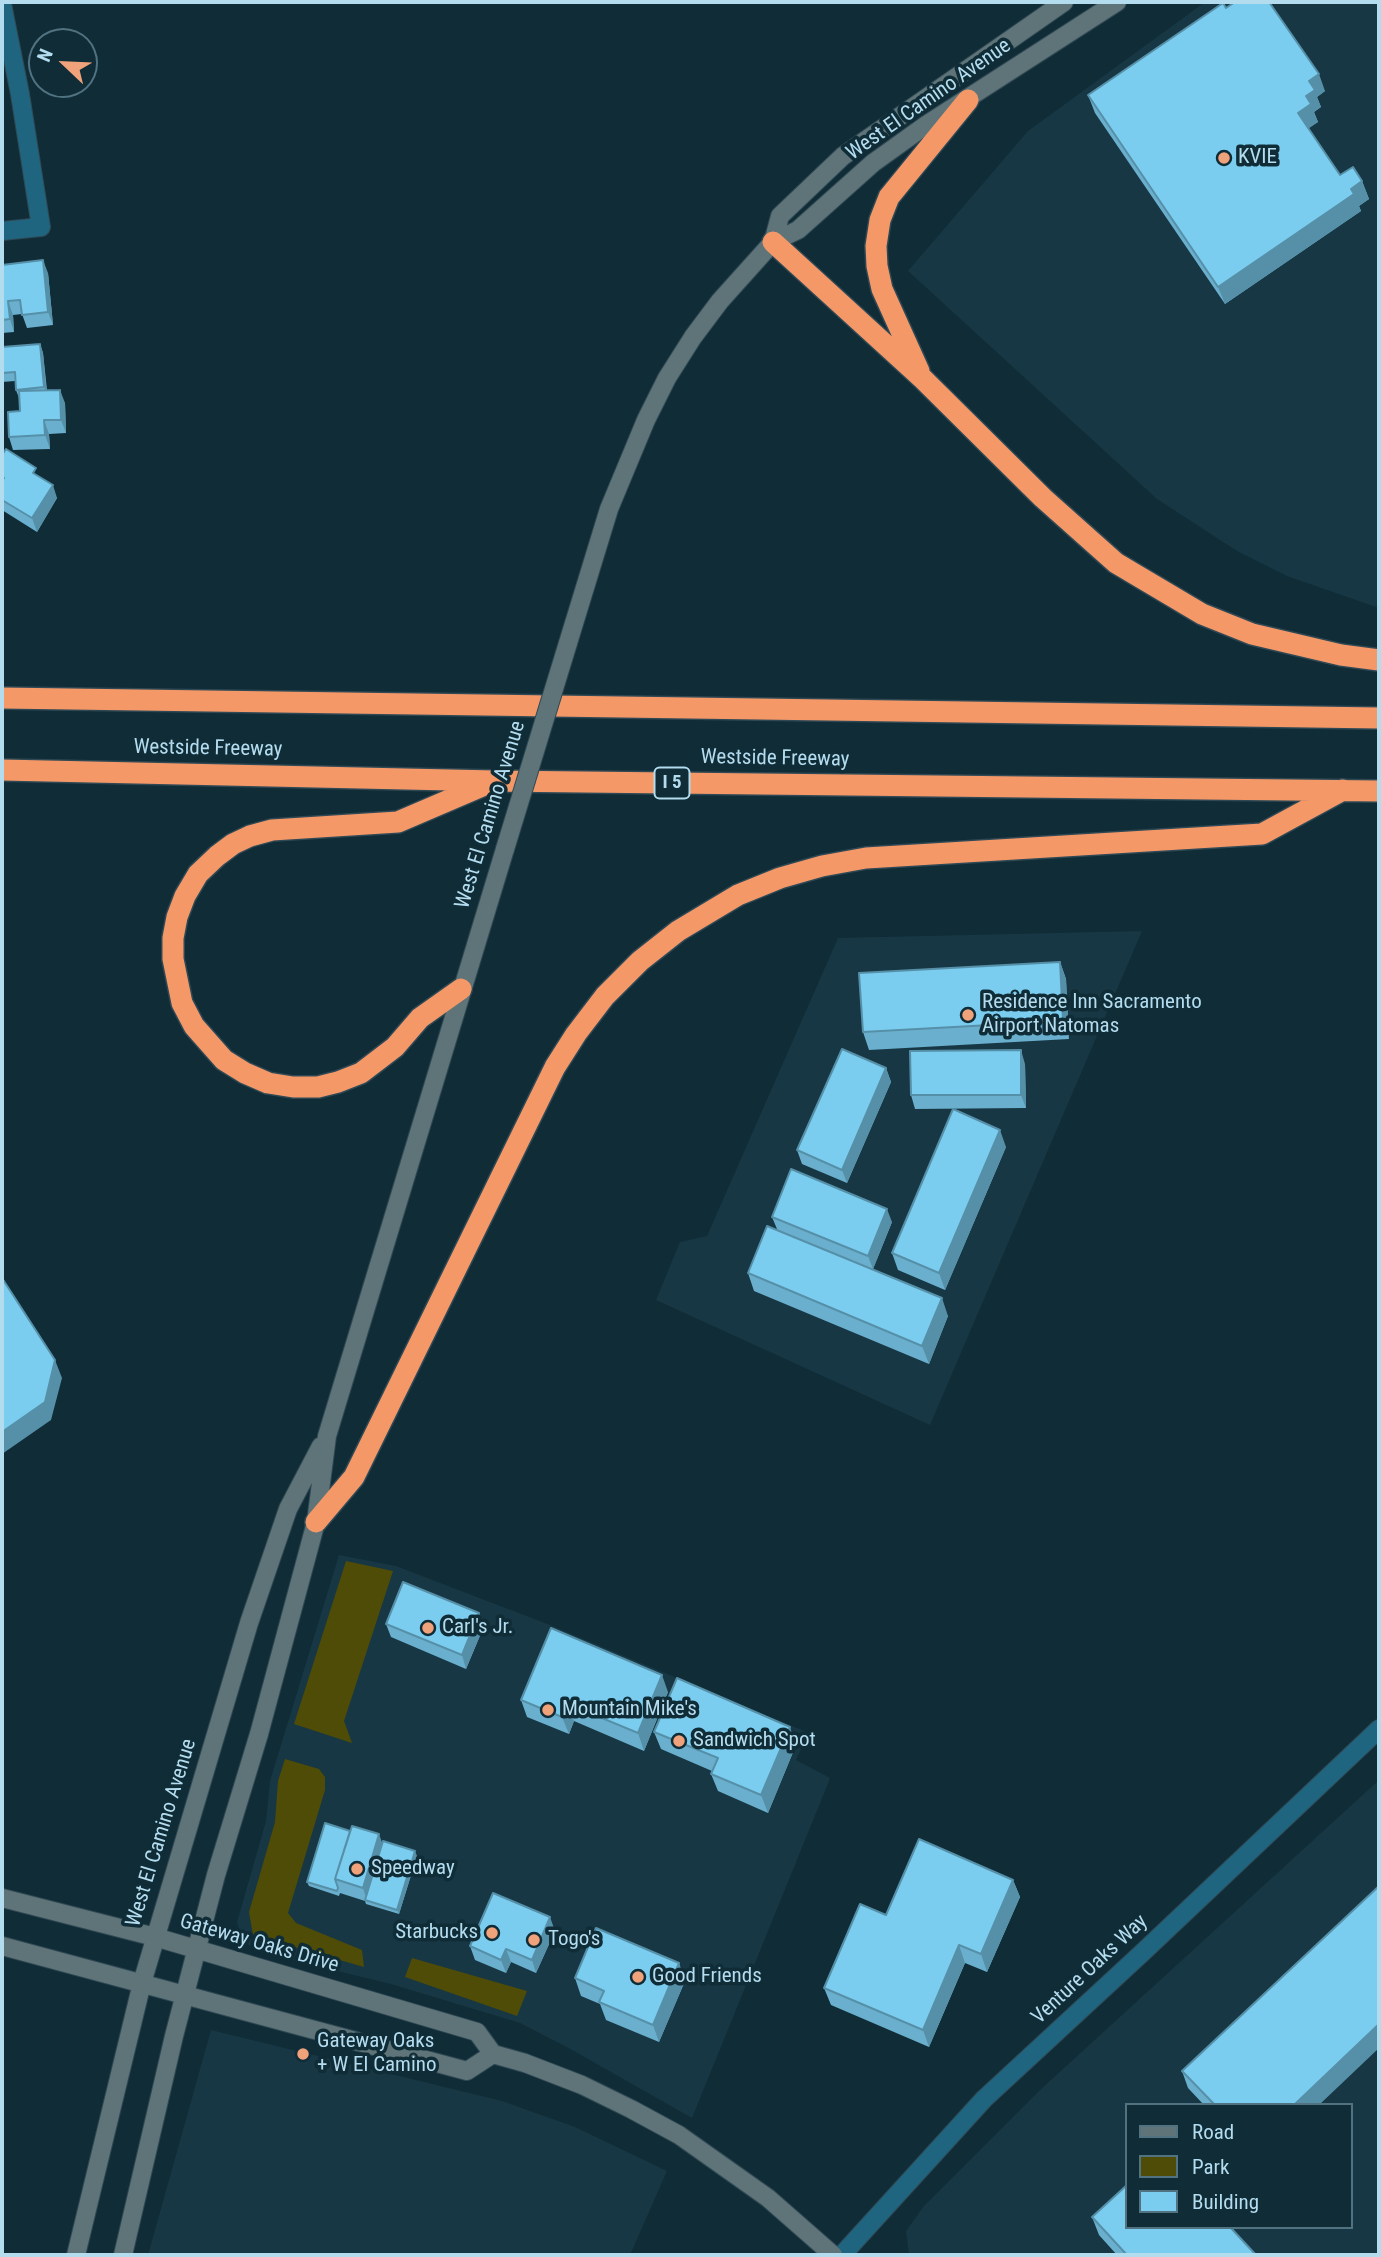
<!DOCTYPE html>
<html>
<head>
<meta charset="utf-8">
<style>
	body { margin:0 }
	#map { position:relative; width:1381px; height:2257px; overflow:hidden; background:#0f2c37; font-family:"Roboto Condensed",sans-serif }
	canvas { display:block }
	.frame { position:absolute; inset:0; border:4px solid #b4dcef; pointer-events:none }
	.legend { position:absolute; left:1125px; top:2103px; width:228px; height:126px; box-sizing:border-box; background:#0f2c37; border:2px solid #517281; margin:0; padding:9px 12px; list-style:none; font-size:21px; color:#b4dcef }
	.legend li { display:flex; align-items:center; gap:14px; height:35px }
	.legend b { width:35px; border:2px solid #517281 }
	.north { position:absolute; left:28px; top:28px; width:70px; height:70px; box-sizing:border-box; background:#0f2c37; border:2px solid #517281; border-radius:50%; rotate:293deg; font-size:19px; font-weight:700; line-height:28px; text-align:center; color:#b4dcef }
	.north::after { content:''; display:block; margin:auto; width:24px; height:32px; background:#f0a27a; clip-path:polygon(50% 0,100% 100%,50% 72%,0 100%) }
</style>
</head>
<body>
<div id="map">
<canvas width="1381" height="2257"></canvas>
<div class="frame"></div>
<ul class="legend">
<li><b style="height:9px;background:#5f7478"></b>Road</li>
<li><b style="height:19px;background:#4f4c07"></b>Park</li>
<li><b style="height:19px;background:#7bcdf0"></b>Building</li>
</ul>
<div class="north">N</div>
</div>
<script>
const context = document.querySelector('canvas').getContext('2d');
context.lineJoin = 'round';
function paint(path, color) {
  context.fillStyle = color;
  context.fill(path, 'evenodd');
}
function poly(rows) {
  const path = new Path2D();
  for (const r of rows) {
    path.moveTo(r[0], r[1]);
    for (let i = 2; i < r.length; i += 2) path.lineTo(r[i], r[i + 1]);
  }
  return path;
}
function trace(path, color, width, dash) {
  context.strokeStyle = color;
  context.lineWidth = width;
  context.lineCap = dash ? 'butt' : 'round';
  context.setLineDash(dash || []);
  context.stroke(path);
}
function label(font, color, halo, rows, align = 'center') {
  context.font = font + ' "Roboto Condensed",sans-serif';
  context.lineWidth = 7;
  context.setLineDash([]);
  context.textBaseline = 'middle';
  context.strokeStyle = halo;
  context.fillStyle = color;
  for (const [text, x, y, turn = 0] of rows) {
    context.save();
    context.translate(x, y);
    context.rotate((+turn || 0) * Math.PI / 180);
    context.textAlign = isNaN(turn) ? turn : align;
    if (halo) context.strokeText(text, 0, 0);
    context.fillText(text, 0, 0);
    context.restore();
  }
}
const built = poly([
	[1205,2,1379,2,1379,608,1287,576,1237,551,1157,499,908,271,1028,131],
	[1142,931,930,1425,656,1300,680,1242,707,1236,838,938],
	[339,1555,396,1566,550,1625,809,1733,796,1760,830,1778,827,1786,692,2118,574,2051,520,2023,391,1984,259,1952,242,1940,237,1922,266,1821,270,1781],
	[1379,1780,1379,2255,909,2255,906,2231,924,2206,1040,2090],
	[1127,2105,1351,2105,1351,2227,1127,2227],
	[211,2030,502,2101,575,2127,667,2171,630,2255,148,2255]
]);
const green = poly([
	[346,1561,393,1571,344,1721,352,1743,294,1724],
	[285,1759,319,1769,325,1777,325,1790,288,1913,296,1923,362,1950,364,1967,253,1935,249,1912,275,1822,278,1781],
	[412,1958,527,1991,517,2016,405,1977]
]);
const street = poly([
	[2,4,20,94,41,227,2,231],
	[842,2255,984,2099,1142,1953,1379,1729]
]);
const secondary = poly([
	[773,242,780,216,843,156,1064,2],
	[568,643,609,509,646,420,667,378,693,337,720,301,773,242,798,230,873,163,926,125,1117,2],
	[2,1898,155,1937,477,2032,493,2054,525,2063,582,2085,631,2109,679,2135,768,2198,833,2255],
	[2,1946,467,2071,493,2054],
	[76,2255,142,1983,249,1623,288,1509,321,1446],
	[123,2255,174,2036,216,1875,259,1734,316,1522,327,1436,505,849]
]);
const highway = poly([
	[773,242,923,379,1043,498,1116,563,1202,614,1252,634,1341,655,1379,660],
	[919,371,882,289,877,266,876,246,880,220,889,197,968,100],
	[2,698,1379,718],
	[2,770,495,781,1379,791],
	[461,989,420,1018,395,1047,361,1073,338,1082,318,1087,293,1087,268,1083,245,1073,224,1060,194,1026,182,1003,173,959,173,938,177,917,185,896,198,874,217,856,233,844,250,836,272,830,398,822,489,783],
	[316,1522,354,1477,555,1067,576,1034,605,996,640,961,678,931,738,895,780,878,822,866,866,858,1262,834,1343,790]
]);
const secondaryBridge = poly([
	[505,849,568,643]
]);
const wall = poly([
	[1226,8,1325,91,1317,97,1321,107,1314,112,1318,122,1308,128,1340,175,1362,181,1369,199,1359,206,1361,211,1225,304,1095,113,1088,95],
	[2,265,48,273,53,325,27,328,22,314,13,315,14,332,2,333],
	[40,344,43,353,47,390,65,403,66,433,49,434,50,449,13,450,9,437,20,411,19,398,16,390,15,381,2,382,2,347],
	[2,455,39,477,57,498,37,532,2,510],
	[1060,962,1066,979,1069,1039,869,1050,863,1032],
	[1025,1064,1026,1108,915,1109,911,1095],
	[886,1068,891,1082,847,1183,802,1164,797,1150],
	[1006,1147,945,1290,898,1270,892,1253],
	[772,1217,892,1222,873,1269,948,1316,929,1364,754,1291,748,1273,777,1229],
	[386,1624,484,1626,466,1669,391,1637],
	[668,1692,644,1751,574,1721,569,1734,527,1717,521,1700],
	[654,1732,796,1745,768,1813,718,1791,711,1774,712,1771,661,1749],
	[382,1843,417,1856,399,1914,366,1904,365,1901,340,1893,339,1896,309,1886,307,1882],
	[1013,1880,1020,1897,987,1972,965,1963,929,2047,831,2005,824,1988,886,1915],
	[555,1931,536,1973,511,1962,506,1973,475,1960,470,1946],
	[679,1963,685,1981,659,2042,606,2020,600,2004,581,1996,575,1978],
	[1182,2071,1319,2105,1204,2105,1188,2088],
	[1092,2217,1256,2255,1117,2255,1099,2235]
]);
const shadedWall = poly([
	[1319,74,1325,91,1317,97,1321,107,1314,112,1318,122,1305,131,1298,113,1306,96,1309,81],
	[1362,181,1369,199,1359,206,1361,211,1225,304,1218,287],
	[43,260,48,273,53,325,48,312],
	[8,301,13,315,14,332,10,319],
	[40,344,43,353,47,396,44,387],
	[60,390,65,403,66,433,61,420],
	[44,420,49,434,50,449,45,435],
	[53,485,57,498,37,532,32,518],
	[1060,962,1066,979,1069,1039,1063,1021],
	[1021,1050,1025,1064,1026,1108,1021,1095],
	[886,1068,891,1082,847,1183,842,1170],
	[1000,1130,1006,1147,945,1290,939,1273],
	[887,1209,892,1222,873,1269,868,1256],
	[942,1298,948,1316,929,1364,922,1346],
	[55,1360,62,1378,51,1420,2,1454,2,1432],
	[479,1613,484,1626,466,1669,462,1655],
	[662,1675,668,1692,644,1751,638,1733],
	[568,1704,574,1721,569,1734,562,1717],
	[790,1727,796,1745,768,1813,761,1795],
	[379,1834,384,1848,367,1901,363,1888],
	[415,1851,417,1856,399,1914,397,1910],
	[1013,1880,1020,1897,987,1972,981,1954],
	[550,1917,555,1931,536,1973,532,1960],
	[959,1945,965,1963,929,2047,923,2030],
	[506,1949,511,1962,506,1973,501,1960],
	[679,1963,685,1981,659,2042,653,2025],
	[1379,2024,1379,2048,1319,2105,1294,2105]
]);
const building = poly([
	[1235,2,1269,2,1319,74,1309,81,1315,90,1306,96,1311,104,1298,113,1340,175,1353,167,1362,181,1351,189,1354,194,1218,287,1088,95,1223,3,1226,8,1235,2],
	[43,260,48,312,22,315,20,300,8,301,10,319,2,320,2,265,43,260],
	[40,344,44,387,16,390,15,372,2,373,2,347,40,344],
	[60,390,61,420,44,420,45,435,9,437,8,412,20,411,19,391,60,390],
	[6,449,36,468,33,473,53,485,32,518,2,500,2,481,4,478,2,477,2,455,6,449],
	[1060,962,1063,1021,863,1032,859,973,1060,962],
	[842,1049,886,1068,842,1170,797,1150,842,1049],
	[1021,1050,1021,1095,911,1095,910,1051,1021,1050],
	[953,1109,1000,1130,939,1273,892,1253,953,1109],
	[791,1169,887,1209,868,1256,772,1217,791,1169],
	[767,1226,942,1298,922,1346,748,1273,767,1226],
	[2,1278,55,1360,45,1402,2,1432,2,1278],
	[403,1582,479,1613,462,1655,386,1624,403,1582],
	[551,1628,662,1675,638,1733,568,1704,562,1717,521,1700,551,1628],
	[677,1678,790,1727,761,1795,711,1774,718,1758,654,1732,677,1678],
	[325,1823,350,1831,335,1879,338,1888,337,1891,307,1882,325,1823],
	[352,1826,379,1834,363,1888,335,1879,352,1826],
	[919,1839,1013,1880,981,1954,959,1945,923,2030,824,1988,860,1904,886,1915,919,1839],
	[383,1841,415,1851,397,1910,365,1900,383,1841],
	[1378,1887,1379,1888,1379,2024,1294,2105,1215,2105,1182,2071,1378,1887],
	[493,1893,550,1917,532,1960,506,1949,501,1960,470,1946,493,1893],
	[596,1928,679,1963,653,2025,599,2002,604,1991,575,1978,596,1928],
	[1127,2185,1127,2227,1230,2227,1256,2255,1127,2255,1092,2217,1127,2185]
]);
const markers = [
	[1224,158,7,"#f0a27a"],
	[968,1015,7,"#f0a27a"],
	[428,1628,7,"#f0a27a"],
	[548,1710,7,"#f0a27a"],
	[679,1741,7,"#f0a27a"],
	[357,1869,7,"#f0a27a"],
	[492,1933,7,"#f0a27a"],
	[534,1940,7,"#f0a27a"],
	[638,1977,7,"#f0a27a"],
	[303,2054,7,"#f0a27a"]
];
const shields = [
	[672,783,35]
];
const shieldNames = [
	["I 5",672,783]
];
const streetNames = [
	["West El Camino Avenue",929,100,-35],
	["Westside Freeway",208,749,1],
	["Westside Freeway",775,759,1],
	["West El Camino Avenue",491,815,-73],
	["West El Camino Avenue",162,1833,-73],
	["Gateway Oaks Drive",259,1944,16],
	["Venture Oaks Way",1090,1970,-43]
];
const poiNames = [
	["KVIE",1238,158],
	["Residence Inn Sacramento",982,1003],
	["Airport Natomas",982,1027],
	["Carl's Jr.",442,1628],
	["Mountain Mike's",562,1710],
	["Sandwich Spot",693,1741],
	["Speedway",371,1869],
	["Starbucks",478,1933,"right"],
	["Togo's",548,1940],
	["Good Friends",652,1977],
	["Gateway Oaks",317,2042],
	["+ W El Camino",317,2066]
];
paint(built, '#173744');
paint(green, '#4f4c07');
trace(street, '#2f4854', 20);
trace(secondary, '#2f4854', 20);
trace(highway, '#2f4854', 24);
trace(street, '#1f657f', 18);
trace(secondary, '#5f7478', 18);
trace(highway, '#f49868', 21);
trace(secondaryBridge, '#2f4854', 20, []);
trace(secondaryBridge, '#5f7478', 18);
paint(wall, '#6ab0ce');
paint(shadedWall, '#5690a8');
paint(building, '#7bcdf0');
trace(building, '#5690a8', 2);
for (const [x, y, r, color] of markers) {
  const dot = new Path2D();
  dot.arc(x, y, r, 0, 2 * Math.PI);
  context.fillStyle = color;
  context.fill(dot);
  trace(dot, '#0f2c37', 2.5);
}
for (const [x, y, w] of shields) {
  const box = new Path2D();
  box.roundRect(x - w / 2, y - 15.5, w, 31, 5);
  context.fillStyle = '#0f2c37';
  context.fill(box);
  trace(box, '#b4dcef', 2);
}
label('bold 19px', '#b4dcef', null, shieldNames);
label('21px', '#b4dcef', '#0f2c37', streetNames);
label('21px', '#b4dcef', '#0f2c37', poiNames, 'left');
</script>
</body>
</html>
